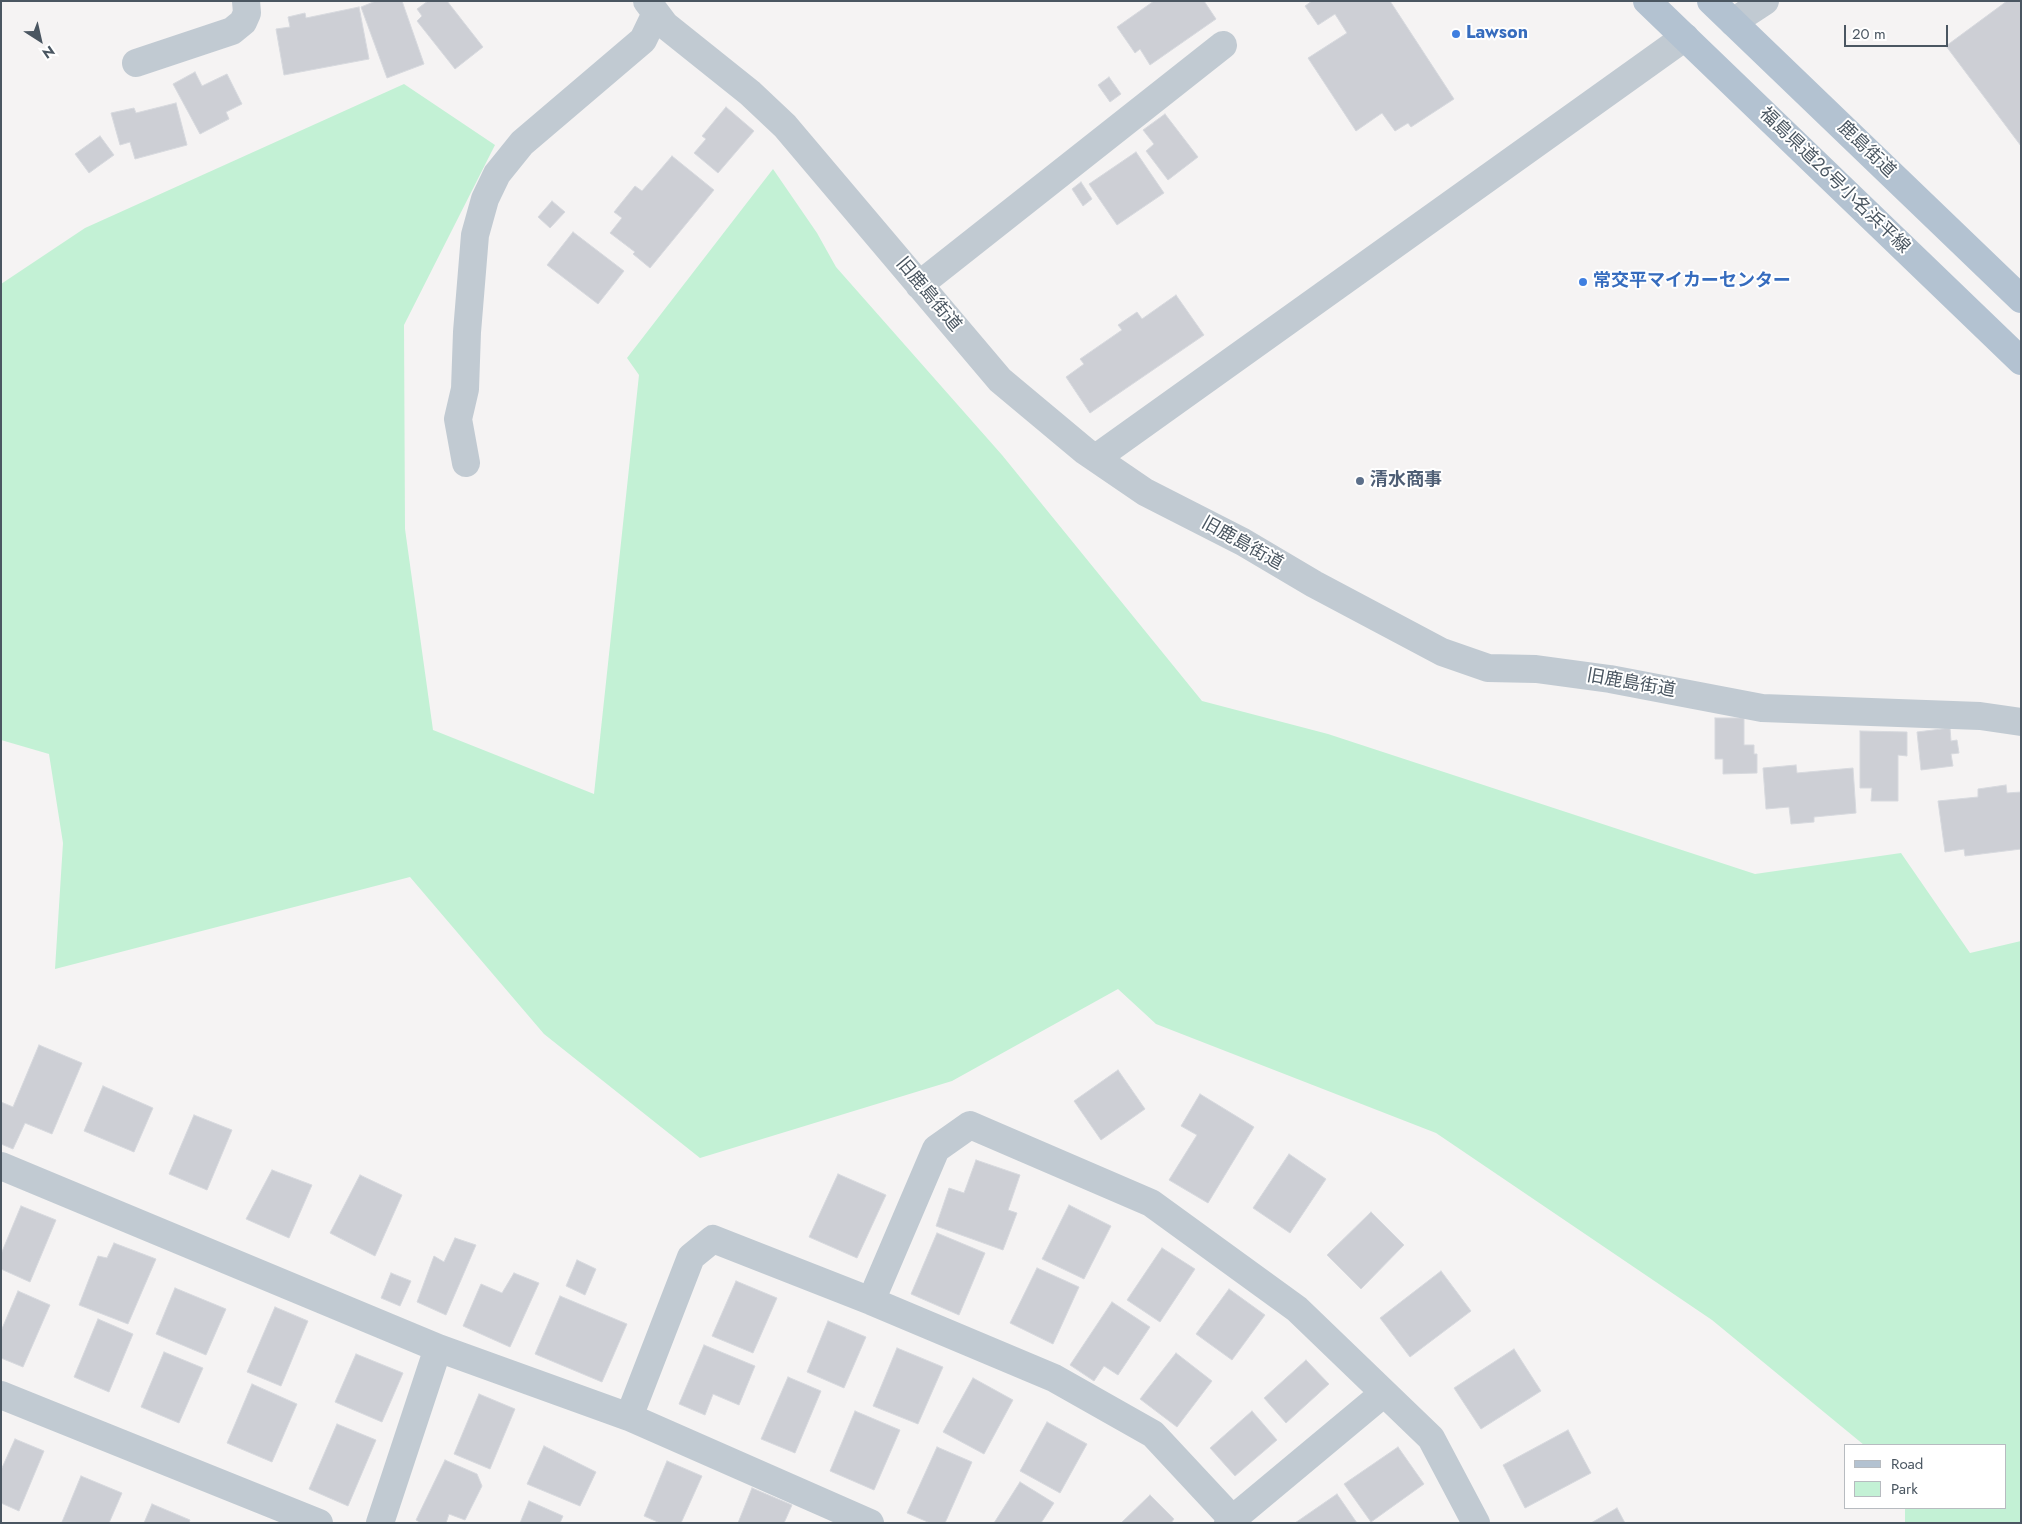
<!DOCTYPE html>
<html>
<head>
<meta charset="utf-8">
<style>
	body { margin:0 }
	#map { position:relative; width:2022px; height:1524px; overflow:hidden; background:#f5f3f3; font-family:Jost,sans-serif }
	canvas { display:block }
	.frame { position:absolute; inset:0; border:2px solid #4a5661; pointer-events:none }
	.legend { position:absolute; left:1844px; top:1444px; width:162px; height:65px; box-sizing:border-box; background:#fff; border:1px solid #b7bbc0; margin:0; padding:6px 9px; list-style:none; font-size:15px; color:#4a5661 }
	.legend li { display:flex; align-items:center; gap:10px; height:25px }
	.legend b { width:25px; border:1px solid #b7bbc0 }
	.north { position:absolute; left:15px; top:15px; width:50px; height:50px; -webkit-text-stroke:4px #fff; paint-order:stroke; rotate:145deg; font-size:14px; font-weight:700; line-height:20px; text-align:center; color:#4a5661 }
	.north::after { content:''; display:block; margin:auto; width:18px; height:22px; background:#4a5661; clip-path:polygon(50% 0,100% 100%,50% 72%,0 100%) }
	.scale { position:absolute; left:1844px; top:25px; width:104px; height:22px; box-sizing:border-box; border:2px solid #4a5661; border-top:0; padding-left:6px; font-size:15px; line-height:18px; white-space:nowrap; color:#4a5661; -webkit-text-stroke:4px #fff; paint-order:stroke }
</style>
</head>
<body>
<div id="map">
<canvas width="2022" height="1524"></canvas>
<div class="frame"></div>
<ul class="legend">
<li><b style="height:6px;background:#b3c2d1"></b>Road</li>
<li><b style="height:14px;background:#c3f1d5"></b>Park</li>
</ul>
<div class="north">N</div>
<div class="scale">20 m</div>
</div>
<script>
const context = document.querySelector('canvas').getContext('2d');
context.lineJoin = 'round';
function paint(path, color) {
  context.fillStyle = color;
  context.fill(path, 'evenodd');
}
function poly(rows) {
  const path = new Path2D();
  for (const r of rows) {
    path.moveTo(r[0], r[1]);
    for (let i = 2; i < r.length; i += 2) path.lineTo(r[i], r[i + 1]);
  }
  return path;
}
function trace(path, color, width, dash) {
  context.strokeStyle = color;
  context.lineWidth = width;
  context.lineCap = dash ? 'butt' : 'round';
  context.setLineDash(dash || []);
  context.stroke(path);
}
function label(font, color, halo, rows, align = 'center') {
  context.font = font + ' Jost,"Noto Sans JP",sans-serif';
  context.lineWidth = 4;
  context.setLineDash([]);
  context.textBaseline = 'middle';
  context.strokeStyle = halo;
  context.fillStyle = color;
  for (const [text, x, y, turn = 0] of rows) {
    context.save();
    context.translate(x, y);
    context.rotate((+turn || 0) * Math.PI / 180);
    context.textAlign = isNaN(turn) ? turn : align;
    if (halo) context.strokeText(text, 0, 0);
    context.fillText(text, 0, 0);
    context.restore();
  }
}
const green = poly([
	[404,84,495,145,404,325,405,529,433,730,594,794,639,375,627,358,773,169,817,233,836,267,1002,455,1202,701,1328,734,1755,874,1901,853,1970,953,2021,941,2021,1523,1905,1523,1905,1508,2006,1508,2006,1445,1864,1445,1712,1320,1436,1133,1156,1024,1118,989,952,1081,700,1158,544,1034,410,877,55,969,63,843,49,754,1,740,1,284,85,228]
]);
const building = poly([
	[376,1,402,1,424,64,387,78,361,7,376,1],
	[428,1,447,1,483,47,455,69,417,21,422,16,417,9,428,1],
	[1154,1,1204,1,1216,19,1150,65,1140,49,1135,53,1117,27,1154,1],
	[1312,1,1390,1,1454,99,1411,127,1408,123,1395,131,1382,113,1356,131,1308,58,1347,33,1335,14,1318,25,1305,6,1312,1],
	[2007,1,2021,1,2021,146,1946,46,2007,1],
	[359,7,369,59,284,75,276,29,290,27,288,17,305,13,306,18,359,7],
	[195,72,202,86,227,74,242,104,226,112,229,119,200,134,173,84,195,72],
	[1109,77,1121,94,1110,102,1098,85,1109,77],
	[176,103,187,145,135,159,130,142,120,145,111,113,134,108,136,113,176,103],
	[726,107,754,131,718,173,694,153,706,139,702,136,726,107],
	[1165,114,1198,157,1168,180,1146,151,1154,144,1143,130,1165,114],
	[100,136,114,155,89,173,75,154,100,136],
	[1136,152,1164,193,1117,225,1089,184,1136,152],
	[672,156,714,190,650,268,633,254,635,252,610,233,622,218,614,212,635,186,642,191,672,156],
	[1081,182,1092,199,1083,206,1072,189,1081,182],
	[552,201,565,212,550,228,538,217,552,201],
	[573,232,624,271,598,304,547,265,573,232],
	[1176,295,1204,335,1090,413,1066,377,1084,364,1080,359,1122,330,1118,325,1137,312,1142,319,1176,295],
	[1715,718,1744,718,1744,745,1754,745,1754,754,1757,754,1757,773,1723,774,1723,759,1715,759,1715,718],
	[1950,728,1951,741,1957,740,1959,753,1951,754,1953,766,1921,770,1917,732,1950,728],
	[1860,731,1907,732,1907,756,1898,755,1898,801,1871,801,1872,788,1860,788,1860,731],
	[1796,765,1797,773,1853,768,1856,813,1814,817,1814,822,1791,824,1789,807,1766,809,1763,768,1796,765],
	[2006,785,2007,793,2021,792,2021,849,1965,856,1964,849,1945,852,1938,801,1978,797,1978,789,2006,785],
	[39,1045,82,1063,52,1134,25,1123,13,1149,1,1144,1,1102,13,1107,39,1045],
	[1118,1070,1145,1109,1101,1140,1074,1101,1118,1070],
	[103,1086,153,1108,134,1152,84,1131,103,1086],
	[1200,1094,1254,1127,1208,1203,1169,1180,1197,1135,1181,1126,1200,1094],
	[194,1115,232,1130,207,1190,169,1174,194,1115],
	[1289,1154,1326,1179,1290,1233,1253,1208,1289,1154],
	[976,1160,1020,1175,1008,1210,1017,1213,1003,1250,936,1226,949,1188,964,1193,976,1160],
	[272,1170,312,1185,289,1238,246,1219,272,1170],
	[838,1174,886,1195,857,1258,809,1237,838,1174],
	[360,1175,402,1195,375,1256,330,1233,360,1175],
	[1069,1205,1111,1226,1084,1279,1042,1259,1069,1205],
	[21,1206,56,1220,30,1282,1,1269,1,1254,21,1206],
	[1371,1212,1404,1245,1361,1289,1327,1255,1371,1212],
	[937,1233,985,1253,959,1315,911,1294,937,1233],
	[455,1238,476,1245,446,1315,417,1302,434,1256,444,1262,455,1238],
	[114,1243,156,1259,128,1324,79,1305,98,1256,107,1258,114,1243],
	[1162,1248,1195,1269,1160,1322,1127,1300,1162,1248],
	[577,1260,596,1269,585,1295,566,1286,577,1260],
	[1037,1268,1079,1287,1053,1344,1010,1323,1037,1268],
	[1441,1271,1471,1311,1410,1357,1380,1318,1441,1271],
	[391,1273,411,1281,400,1306,381,1298,391,1273],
	[514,1273,539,1283,510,1347,463,1326,481,1284,502,1293,514,1273],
	[736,1281,777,1298,753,1353,712,1336,736,1281],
	[175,1288,226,1309,206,1355,156,1334,175,1288],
	[1229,1289,1265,1315,1232,1360,1196,1334,1229,1289],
	[18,1291,50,1305,23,1367,1,1358,1,1331,18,1291],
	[560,1296,627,1324,602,1382,535,1354,560,1296],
	[1112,1302,1150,1327,1118,1375,1104,1366,1094,1381,1070,1365,1112,1302],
	[275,1307,308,1321,281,1386,247,1372,275,1307],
	[98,1319,133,1334,109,1392,74,1377,98,1319],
	[828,1321,866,1337,844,1388,807,1372,828,1321],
	[704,1345,755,1366,739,1405,713,1394,705,1415,679,1404,704,1345],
	[897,1348,943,1367,918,1424,873,1406,897,1348],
	[1514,1349,1541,1391,1481,1429,1454,1388,1514,1349],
	[164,1352,203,1368,179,1423,141,1407,164,1352],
	[1176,1353,1212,1381,1177,1427,1140,1399,1176,1353],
	[356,1354,403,1373,382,1422,335,1402,356,1354],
	[1306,1360,1329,1384,1286,1423,1264,1398,1306,1360],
	[788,1377,821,1391,795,1453,761,1439,788,1377],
	[973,1378,1013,1400,984,1454,943,1432,973,1378],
	[252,1384,297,1404,272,1462,227,1443,252,1384],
	[479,1394,515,1409,490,1469,454,1454,479,1394],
	[855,1411,900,1430,874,1490,830,1471,855,1411],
	[1252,1411,1277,1440,1235,1476,1210,1448,1252,1411],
	[1047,1422,1087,1444,1060,1493,1020,1471,1047,1422],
	[337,1424,376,1440,348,1506,309,1489,337,1424],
	[1568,1430,1591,1473,1525,1508,1503,1465,1568,1430],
	[15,1439,44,1451,19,1511,1,1503,1,1470,15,1439],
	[544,1446,596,1472,580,1506,527,1484,544,1446],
	[937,1447,972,1462,945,1523,930,1523,907,1513,937,1447],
	[1398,1447,1424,1484,1371,1522,1344,1484,1398,1447],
	[445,1460,477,1474,482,1486,465,1520,449,1514,446,1523,421,1523,416,1520,445,1460],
	[667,1461,702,1476,681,1523,660,1523,644,1516,667,1461],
	[81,1476,122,1493,109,1523,62,1522,81,1476],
	[1020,1482,1054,1503,1041,1523,994,1523,1020,1482],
	[752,1488,792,1505,784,1523,738,1523,752,1488],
	[1337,1494,1357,1523,1295,1523,1337,1494],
	[1150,1495,1174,1519,1171,1523,1121,1523,1150,1495],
	[529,1501,563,1516,560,1523,520,1523,529,1501],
	[152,1504,190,1520,189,1523,144,1523,152,1504],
	[1617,1508,1625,1523,1591,1523,1617,1508]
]);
const street = poly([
	[647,1,665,25,750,93,785,126,1000,380,1085,451,1145,492,1243,542,1314,584,1442,652,1488,668,1536,669,1610,679,1762,708,1980,716,2021,722],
	[1733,22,1765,1],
	[136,63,232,31,243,22,247,13,246,1],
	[919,285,1223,45],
	[1096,458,1685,37],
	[466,463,458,419,465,389,467,332,475,235,485,199,497,174,522,143,643,40,656,13],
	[1,1166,438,1348,629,1417,870,1523],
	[871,1301,936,1149,970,1125,1151,1203,1297,1309,1431,1438,1476,1523],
	[1,1395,319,1523],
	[629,1417,691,1257,713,1239,871,1301,1054,1378,1153,1434,1236,1523],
	[380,1523,438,1348],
	[1228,1523,1384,1393]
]);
const primary = poly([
	[1647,1,2021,361],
	[1711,1,2021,299]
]);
const markers = [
	[1456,34,5,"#3f7fe0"],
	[1583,282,5,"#3f7fe0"],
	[1360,481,5,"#5c6f8a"]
];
const shopNames = [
	["Lawson",1466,34],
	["常交平マイカーセンター",1593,282]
];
const streetNames = [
	["鹿島街道",1866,150,44],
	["福島県道26号小名浜平線",1834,181,44],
	["旧鹿島街道",928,295,50],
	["旧鹿島街道",1242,544,29],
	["旧鹿島街道",1631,684,10]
];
const serviceNames = [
	["清水商事",1370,481]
];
paint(green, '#c3f1d5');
paint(building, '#cdcfd5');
trace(building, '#d7d9de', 1);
trace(street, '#c1cad2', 28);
trace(primary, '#b3c2d1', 28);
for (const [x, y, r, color] of markers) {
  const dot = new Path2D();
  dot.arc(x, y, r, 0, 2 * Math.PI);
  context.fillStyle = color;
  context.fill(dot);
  trace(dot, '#fff', 2);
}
label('bold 18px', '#366cbe', '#fff', shopNames, 'left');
label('18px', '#4a5661', '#fff', streetNames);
label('bold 18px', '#4e5e75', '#fff', serviceNames, 'left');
</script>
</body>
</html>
